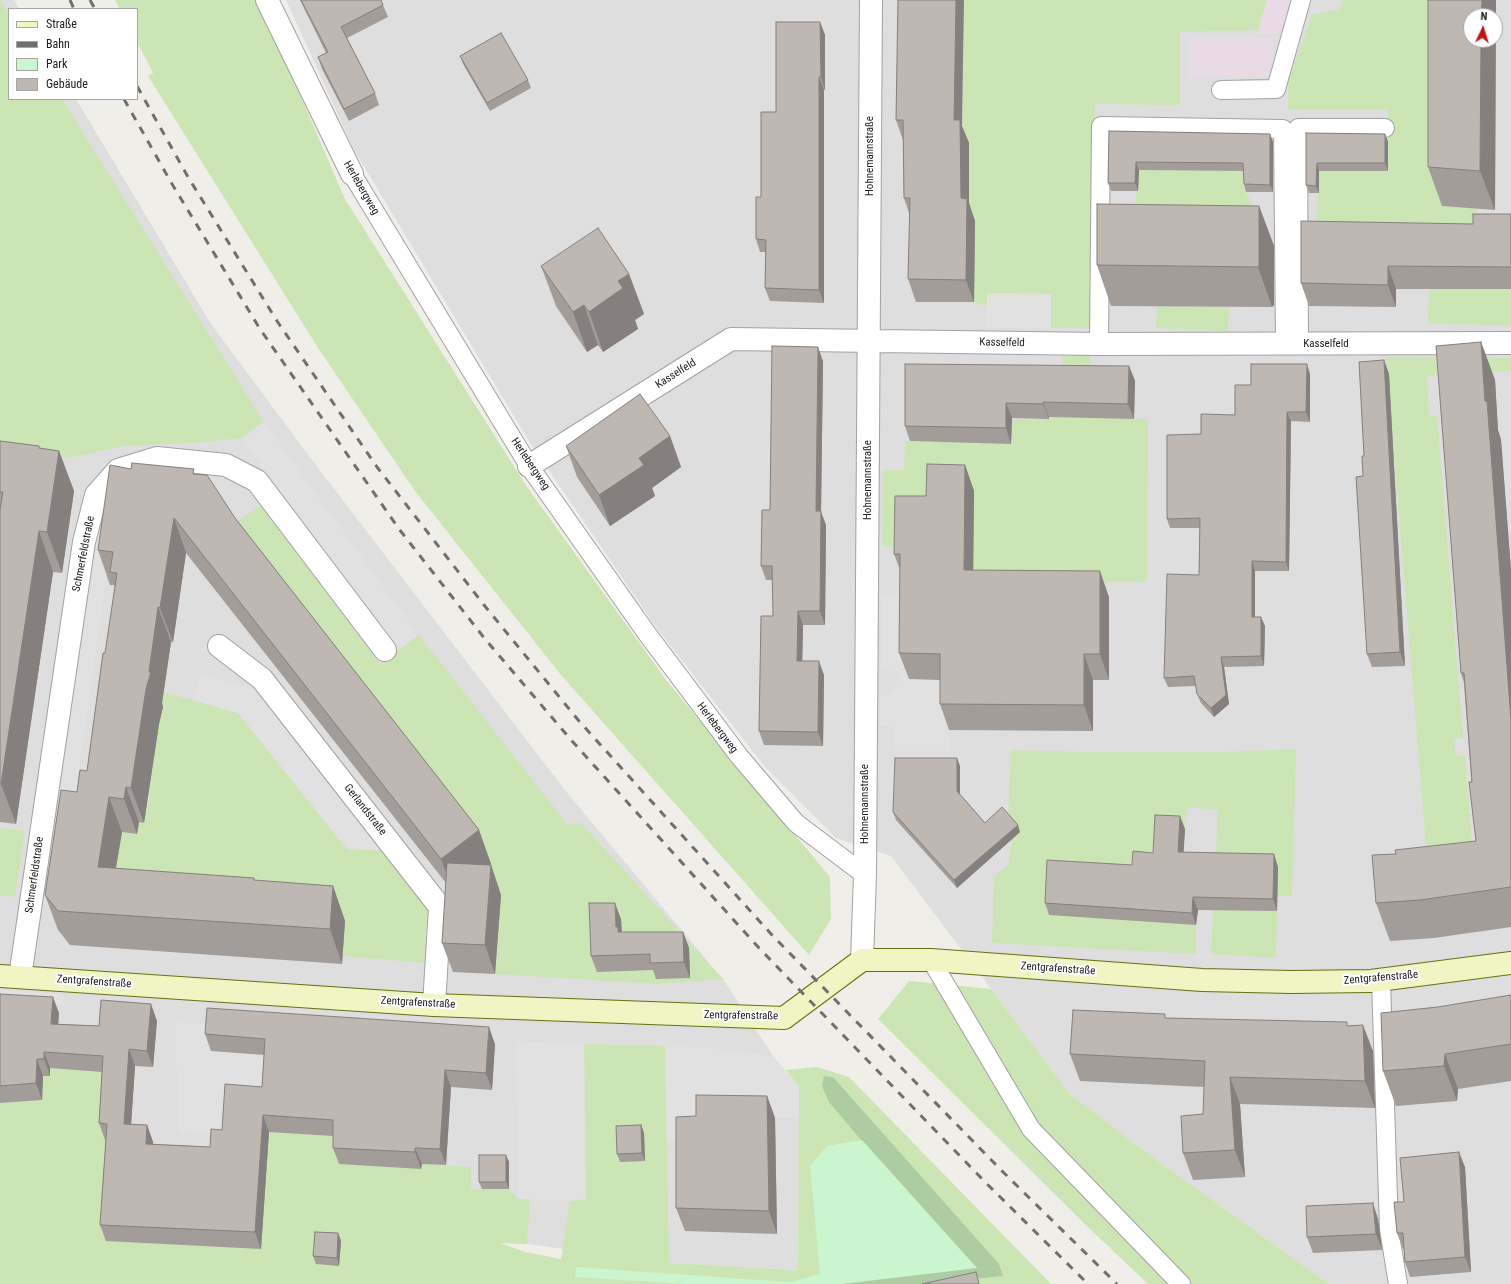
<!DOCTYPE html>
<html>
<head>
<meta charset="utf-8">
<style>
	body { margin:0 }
	#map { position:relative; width:1511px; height:1284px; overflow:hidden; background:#f0eee9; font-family:"Roboto Condensed",sans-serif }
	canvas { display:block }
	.legend { position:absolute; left:8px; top:8px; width:130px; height:92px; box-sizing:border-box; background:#fff; border:1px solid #a6a6a6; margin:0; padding:5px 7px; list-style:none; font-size:12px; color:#212121 }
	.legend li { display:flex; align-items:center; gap:8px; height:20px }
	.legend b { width:20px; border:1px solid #a6a6a6 }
	.north { position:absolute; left:1463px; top:8px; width:40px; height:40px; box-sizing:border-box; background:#fff; border:1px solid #a6a6a6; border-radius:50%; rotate:4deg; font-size:11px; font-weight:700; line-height:16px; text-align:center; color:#212121 }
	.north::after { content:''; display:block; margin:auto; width:14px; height:18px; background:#be1514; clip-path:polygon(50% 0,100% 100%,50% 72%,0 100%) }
</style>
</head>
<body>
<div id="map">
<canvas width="1511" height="1284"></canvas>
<ul class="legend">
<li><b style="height:5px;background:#f1f4c3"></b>Straße</li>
<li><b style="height:5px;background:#6f6f6f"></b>Bahn</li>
<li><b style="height:11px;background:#cbf5cf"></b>Park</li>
<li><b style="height:11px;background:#beb7b2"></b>Gebäude</li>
</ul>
<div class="north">N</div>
</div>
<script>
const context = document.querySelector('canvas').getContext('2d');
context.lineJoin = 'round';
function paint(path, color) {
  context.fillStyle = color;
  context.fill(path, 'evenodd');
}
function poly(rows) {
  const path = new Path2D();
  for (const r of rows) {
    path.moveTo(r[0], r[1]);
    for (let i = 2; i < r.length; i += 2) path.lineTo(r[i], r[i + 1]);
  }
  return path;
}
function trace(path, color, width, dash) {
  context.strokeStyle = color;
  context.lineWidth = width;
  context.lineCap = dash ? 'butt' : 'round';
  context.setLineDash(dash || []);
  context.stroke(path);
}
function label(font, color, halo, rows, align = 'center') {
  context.font = font + ' "Roboto Condensed",sans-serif';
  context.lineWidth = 4;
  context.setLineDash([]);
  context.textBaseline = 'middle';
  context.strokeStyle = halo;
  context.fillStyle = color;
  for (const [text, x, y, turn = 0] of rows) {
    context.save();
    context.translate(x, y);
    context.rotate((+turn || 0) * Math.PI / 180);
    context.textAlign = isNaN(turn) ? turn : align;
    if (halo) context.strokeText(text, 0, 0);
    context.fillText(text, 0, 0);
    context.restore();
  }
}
const residential = poly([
	[0,0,14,0,19,9,9,9,9,99,76,99,211,324,309,456,564,789,725,982,773,1056,799,1087,798,1270,669,1263,527,1244,0,1213],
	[286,0,1511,0,1511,1284,1329,1284,1158,1161,1071,1095,891,856,836,838,765,767,656,627,530,443,354,150],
	[1471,16,1495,16,1495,40,1471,40]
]);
const industrial = poly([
	[1267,0,1292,0,1282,32,1257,34],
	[1189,38,1271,38,1272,76,1189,77]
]);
const grass = poly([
	[0,0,9,13,9,99,62,99,264,422,242,438,194,443,123,446,74,457,0,458],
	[115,0,259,0,345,199,527,487,666,680,830,877,831,919,809,955,561,675,415,491,320,351,148,76,153,73,137,42,137,9,120,9],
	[964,0,1267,0,1258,30,1180,32,1180,105,1095,104,1091,328,1051,328,1051,294,987,293,987,305,977,304,974,302,962,143],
	[1343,0,1442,0,1477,204,1477,237,1308,243,1317,217,1319,171,1388,171,1388,109,1288,109,1288,82,1312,15,1340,9],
	[1139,170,1246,171,1246,192,1273,246,1136,245,1136,197],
	[1429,289,1511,289,1511,325,1428,324],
	[1157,306,1229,307,1228,331,1156,328],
	[1063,355,1090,356,1091,380,1134,419,1148,419,1147,582,930,580,973,555,974,491,904,548,882,546,883,470,904,470,905,441,940,442,940,438,1012,419,1048,419,1048,407,1062,381],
	[1386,357,1511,358,1511,371,1427,376,1429,416,1437,415,1463,738,1454,739,1455,755,1465,756,1475,884,1428,870],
	[261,505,380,664,419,635,567,824,581,823,723,979,657,984,495,974,501,895,472,880,491,865,230,527],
	[163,692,238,713,337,836,387,851,428,900,424,963,343,956,345,921,115,871,122,832,137,834,139,822,144,822,147,803,149,803,151,787,149,787,159,724,163,708,161,707],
	[1296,749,1292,896,1278,896,1278,867,1276,958,1211,954,1218,810,1187,807,1185,829,1157,866,1133,920,1196,925,1196,954,992,943,994,877,1009,864,1011,840,1020,832,1008,819,1011,750,1093,752,1220,752],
	[0,828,25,831,15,897,0,895],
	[909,981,991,989,1071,1095,1158,1161,1329,1284,1148,1284,1091,1230,878,1019],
	[584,1044,665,1046,669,1263,798,1270,799,1087,786,1070,817,1067,849,1077,1051,1284,0,1284,0,1103,41,1100,43,1076,50,1075,51,1056,84,1071,104,1072,105,1140,267,1169,268,1149,228,1146,266,1131,323,1135,339,1138,421,1164,471,1167,471,1189,509,1189,518,1199,530,1199,527,1244,500,1243,525,1252,561,1259,570,1201,586,1199]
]);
const forest = poly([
	[824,1076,833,1077,999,1264,1003,1276,923,1284,832,1284,926,1217,829,1102,822,1086]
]);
const park = poly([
	[862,1140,977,1268,842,1284,684,1284,575,1277,576,1267,789,1282,820,1274,810,1166,827,1146]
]);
const parking = poly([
	[987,293,1051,294,1051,328,987,328],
	[264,422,419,635,397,651,242,438],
	[91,551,110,553,60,901,41,899],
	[881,594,909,595,909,679,949,680,949,751,895,751,895,727,880,726,880,696,887,696,900,679,889,670,881,670],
	[201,674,253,689,264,696,387,851,347,849,238,713,193,700],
	[0,989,64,994,63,1005,0,1001],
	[175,1022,213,1025,327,1059,229,1134,179,1131],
	[516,1041,584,1044,586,1199,570,1201,518,1199],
	[665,1046,710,1048,773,1056,799,1087,799,1118,705,1118,704,1139,667,1140]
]);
const lane = poly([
	[1221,90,1276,89,1301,0],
	[352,174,529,466,648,635,739,756,796,823,865,875],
	[1099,344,1101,126,1283,129,1285,344],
	[1299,344,1298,128,1385,128],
	[931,960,1031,1129,1181,1284],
	[1381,980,1389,1229,1398,1284]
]);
const street = poly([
	[267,0,352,174],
	[529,466,731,339,1099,344,1511,343],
	[219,646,262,679,440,907,434,1005],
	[862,960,865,875,871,0],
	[20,977,84,542,96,495,118,470,157,458,226,465,257,481,385,650]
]);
const secondary = poly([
	[0,976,434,1005,784,1018,862,960,931,960,1202,980,1291,982,1371,981,1511,963]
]);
const rail = poly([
	[70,0,74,9],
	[90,0,95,9],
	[137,86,188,177,277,321,377,467,484,605,579,721,772,935,1002,1171,1117,1284],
	[124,99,172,184,260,329,399,529,485,639,572,741,759,948,986,1183,1088,1284]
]);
const wall = poly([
	[300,0,381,0,388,17,347,38,375,93,379,105,349,121,322,69,318,57,326,53],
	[898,0,962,126,969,143,969,203,975,221,974,302,916,302,908,279,910,216,904,198,903,140,896,120],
	[1428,0,1496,0,1495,210,1442,206,1428,167],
	[820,22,825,35,825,90,824,90,824,303,770,301,765,288,766,252,760,252,756,239,761,197,776,112],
	[460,56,528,80,531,88,490,111,463,64],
	[1109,131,1270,134,1273,142,1273,192,1246,192,1244,184,1244,171,1139,170,1138,191,1111,191,1108,183],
	[1306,133,1385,134,1388,142,1388,171,1319,171,1319,193,1309,193,1306,185],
	[1259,206,1274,246,1274,305,1272,307,1111,306,1097,265],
	[1511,214,1511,289,1396,289,1396,307,1309,306,1301,283,1473,224],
	[541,266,629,274,644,314,635,320,638,329,603,352,598,345,587,352,556,306],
	[1481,342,1495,380,1498,430,1501,440,1511,570,1511,927,1434,938,1390,941,1376,903,1396,854,1476,841,1464,683,1461,673],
	[1384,360,1389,374,1405,666,1372,667,1367,654,1363,476,1364,456],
	[823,361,821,512,826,525,825,625,803,625,802,661,824,675,823,746,764,745,759,731,773,616,773,580,766,580,761,566,770,510],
	[1129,366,1135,381,1134,419,1049,417,1049,419,1012,418,1011,444,910,441,905,426],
	[1310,374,1310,422,1291,421,1289,571,1255,571,1255,617,1265,626,1264,666,1224,667,1229,704,1214,717,1201,703,1197,694,1196,686,1168,687,1164,678,1199,575,1200,528,1170,528,1167,519,1201,434,1235,415,1251,385],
	[670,436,681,467,652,488,655,496,610,526,577,477,566,446],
	[0,441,39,446,40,448,59,451,74,491,62,573,53,572,16,824,0,822],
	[965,465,974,491,973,570,1109,597,1109,680,1093,680,1093,731,949,730,940,704,940,680,909,679,899,653,900,570,894,554,926,496],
	[131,469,196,474,235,518,479,830,491,864,490,865,491,865,501,895,495,974,453,972,442,943,446,883,186,553,173,642,171,642,162,703,163,707,159,724,144,823,139,822,137,834,122,832,116,868,255,881,333,886,345,921,342,964,70,945,58,930,45,895,77,792,87,771,115,587,114,585,110,585,98,550],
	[960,766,960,795,985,823,1020,832,957,888,896,820,893,812],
	[1185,829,1183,852,1278,867,1277,911,1198,910,1196,925,1049,915,1045,903,1132,865,1153,853],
	[621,919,622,932,683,932,689,948,690,978,656,979,653,970,597,972,591,956],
	[0,994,59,1013,58,1024,99,1026,157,1021,153,1067,135,1066,131,1124,147,1125,153,1142,153,1144,210,1147,222,1130,262,1087,264,1055,211,1051,205,1034,495,1044,492,1090,451,1087,446,1165,422,1164,421,1169,339,1164,333,1148,333,1136,269,1132,261,1249,106,1241,100,1225,106,1140,105,1140,99,1123,102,1072,50,1068,50,1076,43,1076,42,1100,0,1103],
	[1511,995,1511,1081,1458,1089,1457,1101,1396,1106,1383,1071,1438,1007],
	[1167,1018,1349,1026,1373,1051,1375,1108,1240,1104,1245,1177,1193,1180,1183,1153,1203,1114,1204,1087,1080,1081,1070,1054],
	[767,1096,775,1118,777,1234,685,1231,676,1208,696,1116],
	[641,1125,644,1133,645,1161,620,1162,617,1154],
	[506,1155,509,1162,509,1189,482,1189,479,1182],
	[1465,1167,1471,1272,1410,1277,1405,1262,1404,1249,1403,1249,1397,1233,1404,1202],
	[1378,1219,1382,1250,1313,1253,1307,1237],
	[338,1233,341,1241,339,1266,316,1264,313,1256]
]);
const shadedWall = poly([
	[956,0,964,0,962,126,969,143,969,203,975,221,974,302,966,280,961,198,954,120],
	[1482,0,1496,0,1495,210,1480,171,1481,40,1495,40,1495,16,1481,16],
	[820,22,825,35,825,90,821,77],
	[819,77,824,90,824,303,819,290],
	[1270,134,1273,142,1273,192,1270,185],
	[1385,134,1388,142,1388,171,1385,163],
	[1136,162,1139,170,1138,191,1135,183],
	[1317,163,1319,171,1319,193,1316,186],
	[1259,206,1274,246,1274,305,1272,307,1258,267],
	[1388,266,1396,289,1396,307,1388,285],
	[629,274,644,314,635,320,638,329,603,352,589,312,618,281],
	[584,305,598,345,587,352,573,312],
	[1481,342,1495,380,1498,430,1501,440,1511,570,1511,720,1485,401],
	[818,347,823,361,821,512,826,525,825,625,820,611,816,511],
	[1384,360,1389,374,1405,666,1400,652],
	[1307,364,1310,374,1310,422,1306,412],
	[1129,366,1135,381,1134,419,1128,404],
	[1043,402,1049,417,1049,419,1043,404],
	[1006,403,1012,418,1011,444,1006,428],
	[1287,412,1291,421,1289,571,1286,562],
	[670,436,681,467,652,488,655,496,610,526,599,495,639,458],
	[59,451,74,491,62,573,47,532],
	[965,465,974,491,973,596,964,570],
	[174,518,186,553,173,642,160,608],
	[39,531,53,572,16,824,1,784],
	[1252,561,1255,571,1255,626,1252,617],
	[1100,571,1109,597,1109,680,1100,654],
	[158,607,171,642,162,703,163,707,159,724,144,823,131,788],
	[798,611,803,625,802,675,797,661],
	[1261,617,1265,626,1264,666,1261,656],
	[1084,654,1093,680,1093,731,1084,705],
	[1221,657,1224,667,1229,704,1214,717,1211,708],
	[819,661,824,675,823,746,818,732],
	[957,758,960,766,960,799,957,791],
	[126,787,139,822,137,834,124,799],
	[109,797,122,832,110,902,98,867],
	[1180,816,1185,829,1183,864,1178,852],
	[1018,825,1020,832,957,888,954,880],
	[479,830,491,864,454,893,441,859],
	[1274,854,1278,867,1277,911,1273,899],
	[491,865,501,895,495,974,485,945],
	[333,886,345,921,342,964,330,929],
	[1193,897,1198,910,1196,925,1192,913],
	[615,903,621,919,622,938,624,943,616,927],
	[683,932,689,948,690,978,684,962],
	[53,997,59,1013,57,1041,51,1024],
	[151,1004,157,1021,153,1067,147,1051],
	[1363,1025,1373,1051,1375,1108,1365,1081],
	[489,1027,495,1044,492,1090,486,1073],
	[129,1049,135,1066,130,1141,124,1124],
	[44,1052,50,1068,50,1076,44,1059],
	[1445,1054,1458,1089,1457,1101,1444,1066],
	[37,1059,43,1076,42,1100,36,1083],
	[445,1070,451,1087,446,1165,440,1149],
	[1230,1077,1240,1104,1245,1177,1235,1150],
	[767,1096,775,1118,777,1234,769,1211],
	[263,1115,269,1132,261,1249,255,1232],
	[147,1125,153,1142,152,1160,146,1144],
	[641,1125,644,1133,645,1161,642,1153],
	[415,1148,422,1164,421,1169,415,1152],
	[1459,1152,1465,1167,1471,1272,1465,1257],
	[506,1155,509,1162,509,1189,506,1182],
	[1373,1203,1378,1219,1382,1250,1376,1234],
	[338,1233,341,1241,339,1266,337,1258]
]);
const building = poly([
	[301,0,381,0,383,5,341,27,375,93,344,109,318,57,328,52,301,0],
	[898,0,956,0,954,120,960,120,961,198,967,199,966,280,908,279,910,198,904,198,903,120,896,120,898,0],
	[1428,0,1482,0,1481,16,1471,16,1471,40,1481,40,1480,171,1428,167,1428,0],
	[776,22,820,22,821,77,819,77,819,290,765,288,766,240,756,239,756,197,761,197,761,112,776,112,776,22],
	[501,33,528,80,487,103,460,56,501,33],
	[1109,131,1270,134,1270,185,1244,184,1243,163,1136,162,1135,183,1108,183,1109,131],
	[1306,133,1385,134,1385,163,1317,163,1316,186,1306,185,1306,133],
	[1097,204,1259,206,1259,265,1258,267,1097,265,1097,204],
	[1473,214,1511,214,1511,267,1388,266,1388,285,1301,283,1301,221,1473,224,1473,214],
	[598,228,629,274,618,281,623,288,589,312,584,305,573,312,541,266,598,228],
	[1481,342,1485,401,1487,401,1511,720,1511,887,1420,900,1376,903,1372,855,1396,854,1395,850,1476,841,1469,782,1472,782,1464,673,1461,673,1436,346,1481,342],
	[772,346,818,347,816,511,821,511,820,611,798,611,797,661,819,661,818,732,759,731,761,616,773,616,772,566,761,566,762,510,770,510,772,346],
	[1384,360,1400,652,1367,654,1356,477,1363,476,1362,456,1364,456,1359,362,1384,360],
	[905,364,1129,366,1128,404,1043,402,1043,404,1006,403,1006,428,905,426,905,364],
	[1251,364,1307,364,1306,412,1287,412,1286,562,1252,561,1252,617,1261,617,1261,656,1221,657,1226,695,1211,708,1197,694,1194,676,1164,678,1167,574,1199,575,1200,518,1167,519,1167,435,1201,434,1201,414,1235,415,1235,385,1251,385,1251,364],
	[640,394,670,436,639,458,644,465,599,495,566,446,640,394],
	[0,441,39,446,39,448,59,451,47,532,39,531,1,784,0,784,0,510,3,492,0,492,0,441],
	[132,463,194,469,193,474,207,475,235,518,479,830,441,859,174,518,160,608,158,607,149,672,151,672,146,689,131,788,126,787,124,799,109,797,98,867,254,878,254,880,333,886,330,929,58,911,45,895,61,790,77,792,80,770,87,771,103,653,105,653,117,573,110,572,113,552,98,550,110,465,131,469,132,463],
	[927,464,965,465,964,570,1100,571,1100,654,1084,654,1084,705,940,704,940,654,899,653,900,554,894,554,895,496,926,496,927,464],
	[895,758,957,758,957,791,985,823,1002,807,1018,825,954,880,893,812,895,758],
	[1155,815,1180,816,1178,852,1274,854,1273,899,1193,897,1192,913,1045,903,1047,860,1132,865,1133,851,1153,853,1155,815],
	[447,863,491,865,485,945,442,943,447,863],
	[589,903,615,903,616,927,618,927,618,932,683,932,684,962,650,963,650,954,591,956,589,903],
	[0,994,53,997,51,1024,99,1026,101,1000,151,1004,147,1051,129,1049,124,1124,147,1125,146,1144,210,1147,211,1129,222,1130,225,1084,262,1087,265,1039,205,1034,207,1008,489,1027,486,1073,445,1070,440,1149,415,1148,415,1152,333,1148,333,1120,263,1115,255,1232,100,1225,107,1124,99,1123,103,1056,44,1052,44,1059,37,1059,36,1083,0,1086,0,994],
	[1511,995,1511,1044,1445,1054,1444,1066,1383,1071,1381,1013,1438,1007,1511,995],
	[1073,1010,1165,1014,1165,1018,1347,1022,1347,1026,1363,1025,1365,1081,1230,1077,1235,1150,1183,1153,1181,1116,1203,1114,1205,1061,1070,1054,1073,1010],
	[696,1095,767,1096,769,1211,676,1208,676,1117,696,1116,696,1095],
	[641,1125,642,1153,617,1154,616,1126,641,1125],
	[1459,1152,1465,1257,1405,1262,1403,1233,1397,1233,1394,1202,1404,1202,1400,1158,1459,1152],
	[479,1155,506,1155,506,1182,479,1182,479,1155],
	[1373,1203,1376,1234,1307,1237,1306,1206,1373,1203],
	[315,1232,338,1233,337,1258,313,1256,315,1232],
	[976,1272,979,1284,922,1284,976,1272]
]);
const streetNames = [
	["Hohnemannstraße",870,156,-90],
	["Herlebergweg",361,188,60],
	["Kasselfeld",1002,343,1],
	["Kasselfeld",1326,344],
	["Kasselfeld",676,374,-32],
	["Herlebergweg",530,464,56],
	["Hohnemannstraße",868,480,-90],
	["Schmerfeldstraße",84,554,-79],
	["Herlebergweg",717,728,53],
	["Hohnemannstraße",865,804,-90],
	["Gerlandstraße",365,810,52],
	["Schmerfeldstraße",35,875,-82],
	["Zentgrafenstraße",1058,969,4],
	["Zentgrafenstraße",1381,978,-5],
	["Zentgrafenstraße",94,982,4],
	["Zentgrafenstraße",418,1003,3],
	["Zentgrafenstraße",741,1016,1]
];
paint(residential, '#dfdede');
paint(industrial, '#e9dbe6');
paint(grass, '#cce5b4');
paint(forest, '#aecca2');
paint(park, '#cbf5cf');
paint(parking, '#e1e1e1');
trace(lane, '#a2a2a2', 20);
trace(street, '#a2a2a2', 24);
trace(secondary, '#657010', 24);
trace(lane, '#fff', 18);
trace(street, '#fff', 22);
trace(secondary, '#f1f4c3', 22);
trace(rail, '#6f6f6f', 3, [8, 8]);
paint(wall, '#a39d99');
paint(shadedWall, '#85807d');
paint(building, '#beb7b2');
trace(building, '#85807d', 1);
label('11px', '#212121', '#fff', streetNames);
</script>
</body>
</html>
